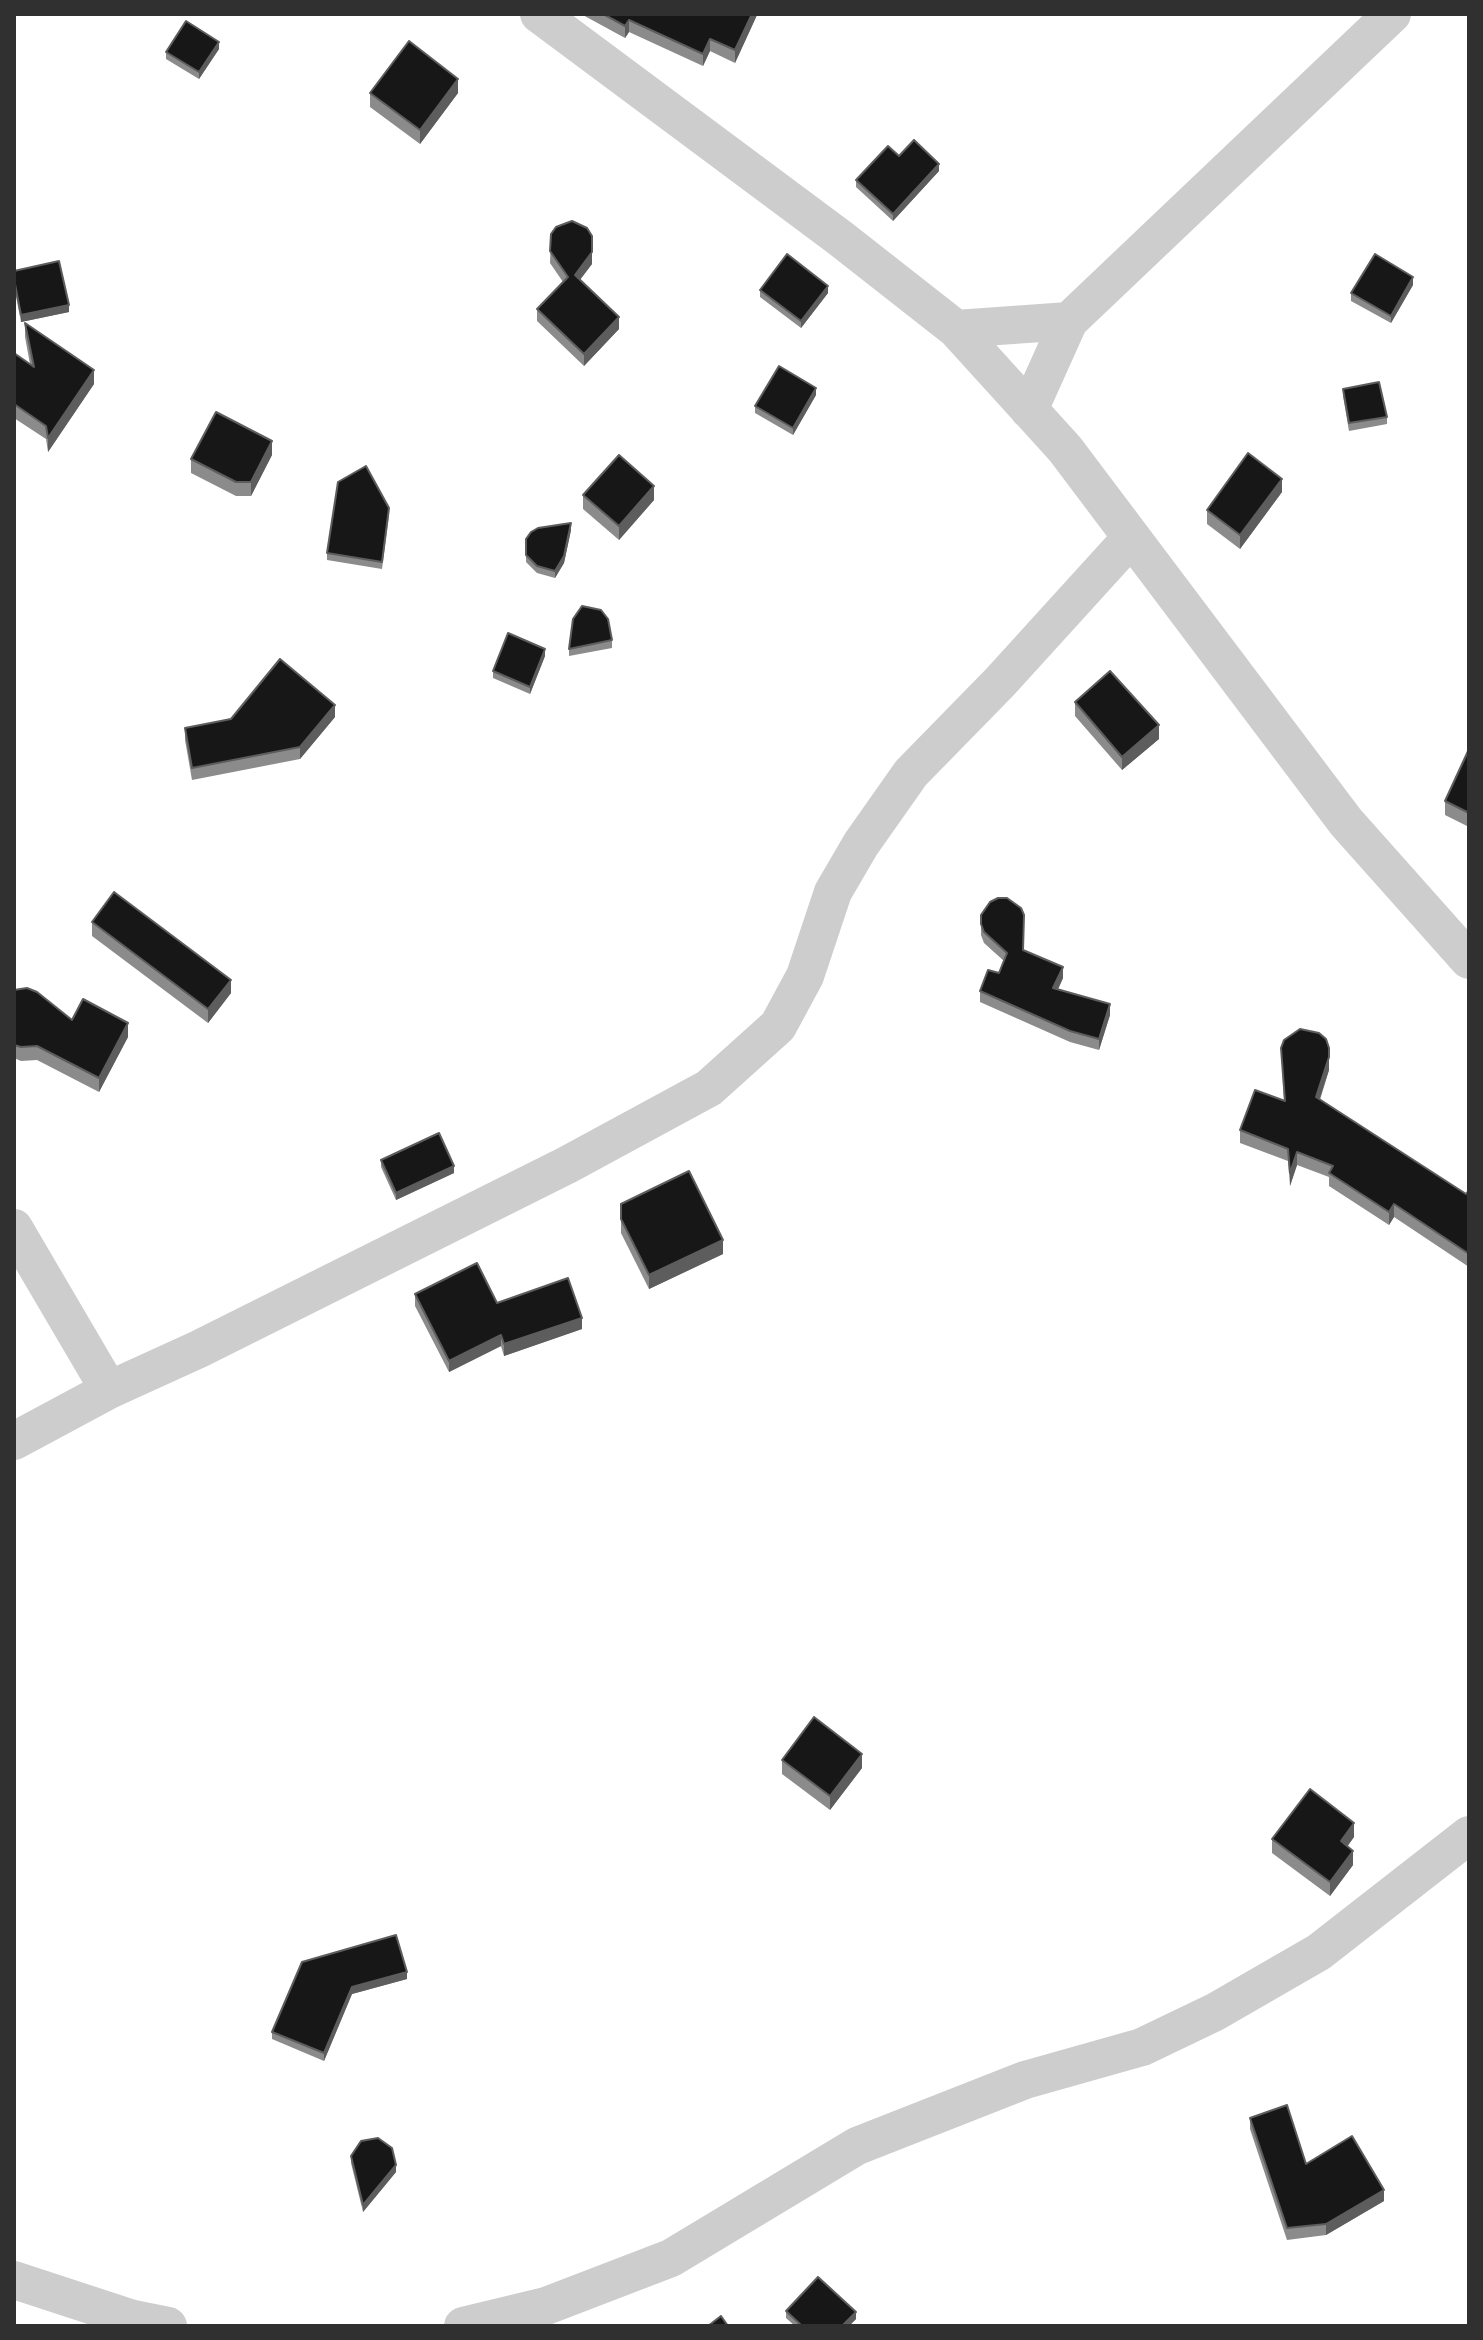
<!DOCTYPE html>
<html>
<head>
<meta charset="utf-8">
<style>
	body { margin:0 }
	#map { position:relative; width:1483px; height:2340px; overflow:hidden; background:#fff; font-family:Poppins,sans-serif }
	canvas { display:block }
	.frame { position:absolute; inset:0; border:16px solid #303030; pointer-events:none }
</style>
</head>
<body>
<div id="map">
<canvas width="1483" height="2340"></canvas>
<div class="frame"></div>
</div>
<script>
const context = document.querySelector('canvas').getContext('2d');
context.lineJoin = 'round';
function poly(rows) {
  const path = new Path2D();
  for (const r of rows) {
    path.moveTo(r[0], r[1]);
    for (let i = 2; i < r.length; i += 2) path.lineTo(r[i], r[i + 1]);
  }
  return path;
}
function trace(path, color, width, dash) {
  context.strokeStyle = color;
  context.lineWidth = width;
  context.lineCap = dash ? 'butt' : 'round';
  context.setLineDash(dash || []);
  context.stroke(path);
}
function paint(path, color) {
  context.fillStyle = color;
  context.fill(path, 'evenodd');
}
const street = poly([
	[539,14,840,238,956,329,1065,449,1346,822,1469,960],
	[956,329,1069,321],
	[1029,410,1069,321,1392,14],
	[14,1228,109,1390],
	[14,1441,109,1390,199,1349,567,1165,709,1088,778,1026,805,976,833,892,861,844,911,773,1000,682,1130,539],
	[14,2280,133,2319,168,2326],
	[463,2326,546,2306,671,2258,857,2146,1025,2080,1142,2047,1215,2012,1319,1952,1469,1835]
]);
const wall = poly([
	[581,14,757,14,757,15,735,63,710,51,703,66,629,32,625,38],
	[219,49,199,79,166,59,166,52],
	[370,93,458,93,420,144,370,107],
	[899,156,939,171,893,221,856,187,856,180],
	[551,234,592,236,592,264,580,280,619,329,584,366,537,321,537,309,563,282,550,263],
	[14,271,69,312,21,322,14,286],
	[1413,285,1391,323,1351,301,1351,293],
	[760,290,828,293,801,328,760,297],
	[25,323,94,384,48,452,46,439,14,418,14,353,30,364,25,337],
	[1343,389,1387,417,1387,424,1349,431,1343,396],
	[816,395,793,435,755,413,755,406],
	[272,455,251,496,236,496,191,473,191,459],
	[1282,492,1240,549,1207,524,1207,510],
	[583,495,654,500,619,540,583,509],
	[389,515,382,569,327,560,327,553],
	[571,530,564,563,555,578,537,573,526,562,526,539],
	[612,640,612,648,569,656,569,649],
	[545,656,530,694,493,678,493,671],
	[1075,702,1159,739,1122,770,1075,716],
	[335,717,300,759,192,780,185,740,185,728],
	[1469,749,1469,827,1445,815,1445,801],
	[981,915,1024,950,1063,978,1058,990,1110,1015,1099,1050,1070,1042,980,1002,980,991,999,973,1004,961,984,943,981,935],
	[92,922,231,993,208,1023,92,936],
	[14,990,72,1020,128,1037,99,1092,37,1060,21,1061,14,1058],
	[1281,1048,1329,1070,1320,1100,1466,1194,1469,1190,1469,1267,1394,1217,1389,1225,1329,1186,1329,1177,1297,1165,1290,1186,1288,1161,1240,1143,1240,1130,1284,1101],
	[381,1160,454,1173,396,1200,381,1167],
	[621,1204,723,1254,649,1289,621,1233],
	[415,1294,582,1329,504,1356,501,1346,449,1372,415,1306],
	[782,1760,862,1768,830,1810,782,1774],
	[1354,1837,1347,1847,1353,1865,1330,1896,1272,1853,1272,1839],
	[302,1962,407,1979,352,1994,324,2061,272,2039,272,2032],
	[1250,2118,1306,2164,1384,2201,1326,2235,1287,2240,1250,2129],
	[351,2156,396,2172,363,2212,351,2163],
	[786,2311,856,2319,849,2326,795,2326,786,2318]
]);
const shadedWall = poly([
	[752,14,757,14,757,15,735,63,735,50],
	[629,20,629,32,625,38,625,26],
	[710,39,710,51,703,66,703,54],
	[219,42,219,49,199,79,199,72],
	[458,79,458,93,420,144,420,130],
	[939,164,939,171,893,221,893,214],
	[592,252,592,264,575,286,575,275],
	[1413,277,1413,285,1391,323,1391,316],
	[828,286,828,293,801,328,801,321],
	[69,305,69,312,21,322,21,315],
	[619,317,619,329,584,366,584,354],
	[94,370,94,384,48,452,48,438],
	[816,388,816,395,793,435,793,428],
	[272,441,272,455,251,496,251,482],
	[1282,479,1282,492,1240,549,1240,535],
	[654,486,654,500,619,540,619,526],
	[571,523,571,530,564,563,555,578,555,571],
	[545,649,545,656,530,694,530,687],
	[335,705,335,717,300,759,300,747],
	[1159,725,1159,739,1122,770,1122,757],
	[1063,967,1063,978,1053,999,1053,988],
	[231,980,231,993,208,1023,208,1009],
	[1110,1004,1110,1015,1099,1050,1099,1039],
	[128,1023,128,1037,99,1092,99,1078],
	[1329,1057,1329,1070,1316,1110,1316,1097],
	[1297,1152,1297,1165,1290,1186,1290,1173],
	[454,1166,454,1173,396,1200,396,1193],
	[1394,1204,1394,1217,1389,1225,1389,1212],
	[723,1240,723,1254,649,1289,649,1275],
	[582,1318,582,1329,504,1356,504,1344],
	[501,1335,501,1346,449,1372,449,1361],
	[862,1754,862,1768,830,1810,830,1796],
	[1354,1823,1354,1837,1341,1855,1341,1841],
	[1353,1851,1353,1865,1330,1896,1330,1882],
	[407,1972,407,1979,352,1994,324,2061,324,2053,352,1987],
	[396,2165,396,2172,363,2212,363,2205],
	[1384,2190,1384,2201,1326,2235,1326,2224],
	[856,2312,856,2319,849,2326,842,2326]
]);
const building = poly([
	[603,14,752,14,735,50,710,39,703,54,629,20,625,26,603,14],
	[186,21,219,42,199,72,166,52,186,21],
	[409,41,458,79,420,130,370,93,409,41],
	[914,140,939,164,893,214,856,180,888,146,899,156,914,140],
	[572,221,587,228,592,236,592,252,575,275,619,317,584,354,537,309,568,277,550,251,551,234,556,227,572,221],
	[787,254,828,286,801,321,760,290,787,254],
	[1375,254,1413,277,1391,316,1351,293,1375,254],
	[59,261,69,305,21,315,14,279,14,271,59,261],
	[25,323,94,370,48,438,46,426,14,404,14,353,34,367,25,323],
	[779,366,816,388,793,428,755,406,779,366],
	[1379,382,1387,417,1349,423,1343,389,1379,382],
	[216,412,272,441,251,482,236,482,191,459,216,412],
	[1248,453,1282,479,1240,535,1207,510,1248,453],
	[619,455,654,486,619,526,583,495,619,455],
	[366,466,389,508,382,562,327,553,338,482,366,466],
	[571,523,564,556,555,571,537,566,526,555,526,539,531,532,538,528,571,523],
	[582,606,601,610,608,619,612,640,569,649,573,619,582,606],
	[508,633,545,649,530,687,493,671,508,633],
	[280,659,335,705,300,747,192,768,185,728,231,719,280,659],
	[1110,671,1159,725,1122,757,1075,702,1110,671],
	[1469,749,1469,813,1445,801,1469,749],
	[114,892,231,980,208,1009,92,922,114,892],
	[998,898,1007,898,1021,908,1024,915,1023,950,1063,967,1053,988,1110,1004,1099,1039,1070,1031,980,991,988,970,999,973,1007,953,984,932,981,924,981,915,990,902,998,898],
	[27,988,37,992,72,1020,83,999,128,1023,99,1078,37,1046,21,1047,14,1045,14,990,27,988],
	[1300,1029,1319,1033,1326,1039,1329,1048,1329,1057,1316,1097,1466,1194,1469,1190,1469,1254,1394,1204,1389,1212,1329,1173,1333,1166,1297,1152,1290,1173,1288,1149,1240,1130,1255,1090,1285,1101,1281,1048,1284,1040,1300,1029],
	[439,1133,454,1166,396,1193,381,1160,439,1133],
	[689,1171,723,1240,649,1275,621,1219,621,1204,689,1171],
	[477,1263,497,1303,568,1278,582,1318,504,1344,501,1335,449,1361,415,1294,477,1263],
	[814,1717,862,1754,830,1796,782,1760,814,1717],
	[1310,1789,1354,1823,1341,1841,1353,1851,1330,1882,1272,1839,1310,1789],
	[396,1935,407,1972,352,1987,324,2053,272,2032,302,1962,396,1935],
	[1287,2105,1306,2164,1352,2136,1384,2190,1326,2224,1287,2228,1250,2118,1287,2105],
	[378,2138,392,2148,396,2165,363,2205,351,2156,361,2141,378,2138],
	[818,2277,856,2312,842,2326,802,2326,786,2311,818,2277],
	[721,2316,728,2326,708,2326,721,2316]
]);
trace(street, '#cdcdcd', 38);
paint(wall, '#8b8b8b');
paint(shadedWall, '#5d5d5d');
paint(building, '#171717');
trace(building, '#5d5d5d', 2);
</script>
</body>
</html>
